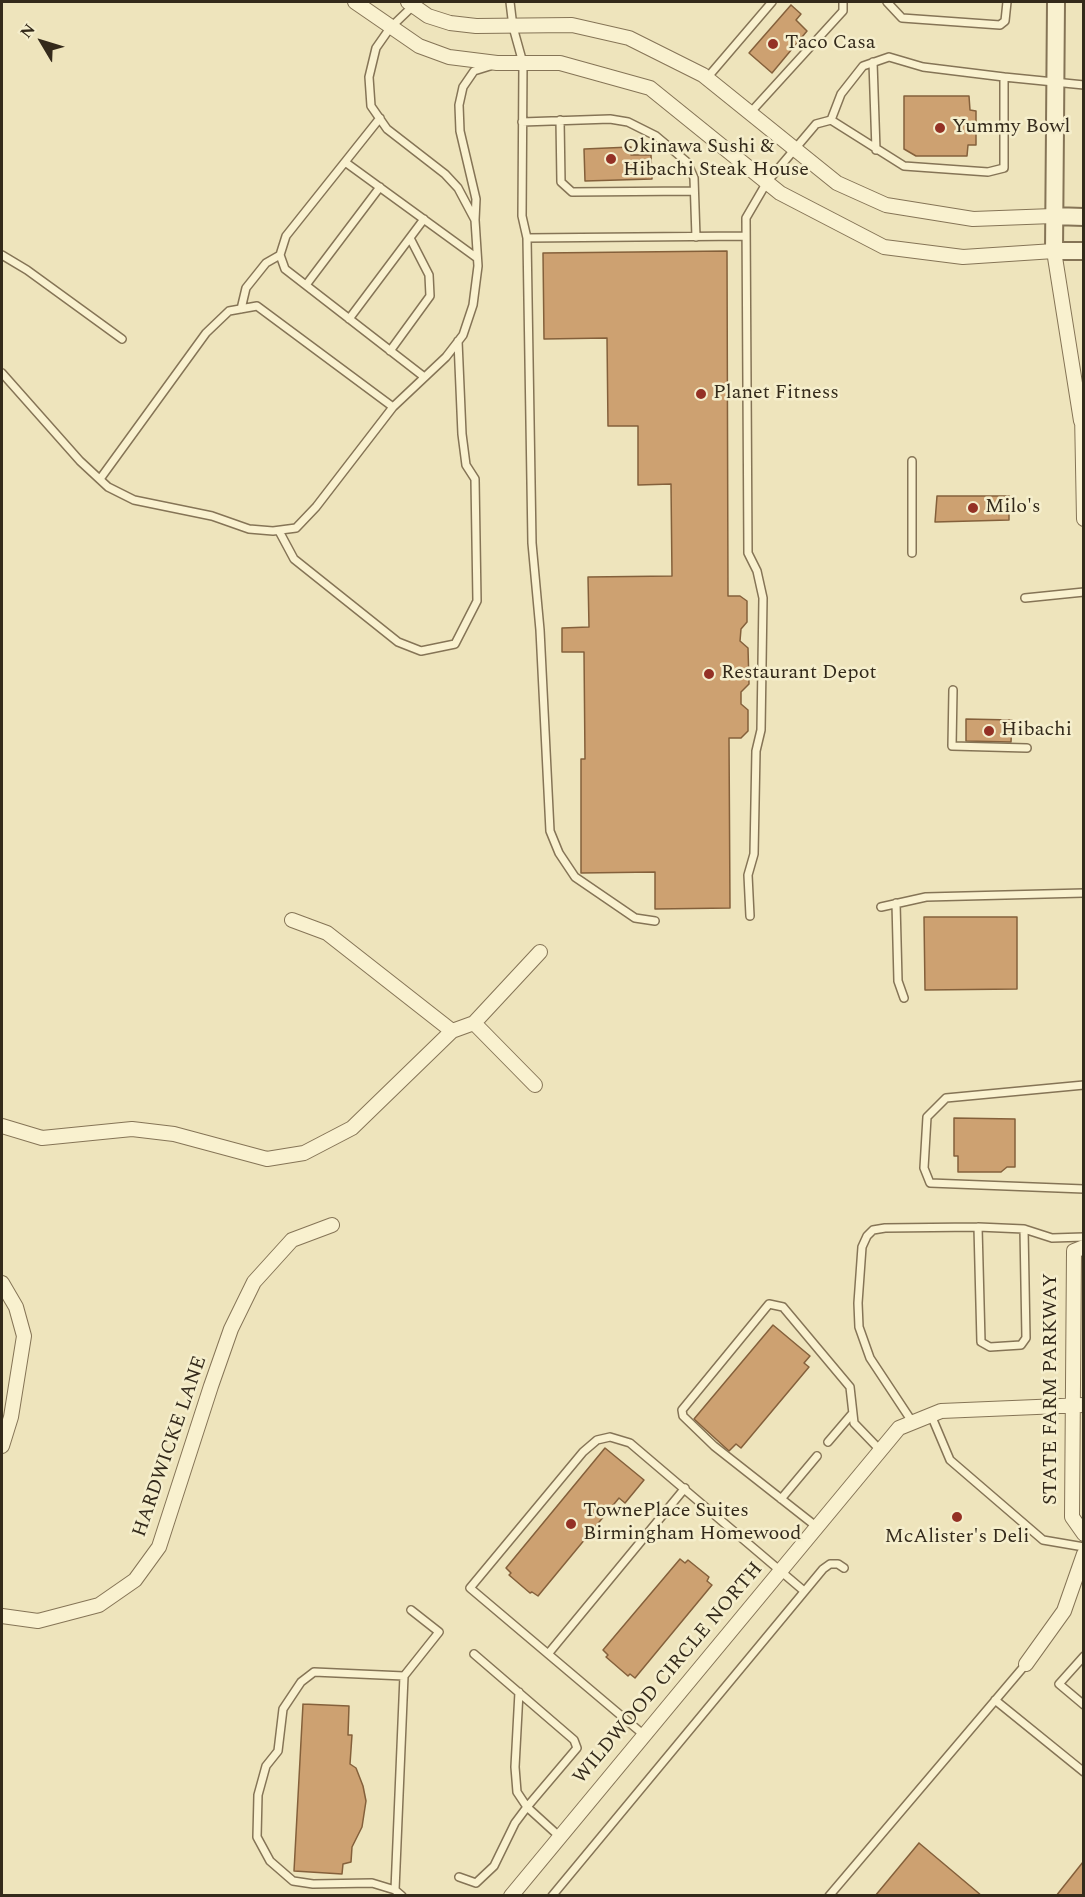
<!DOCTYPE html>
<html>
<head>
<meta charset="utf-8">
<style>
	body { margin:0 }
	#map { position:relative; width:1085px; height:1897px; overflow:hidden; background:#eee4bc; font-family:Spectral,serif }
	canvas { display:block }
	.frame { position:absolute; inset:0; border:3px solid #342a1b; pointer-events:none }
	.north { position:absolute; left:12px; top:12px; width:60px; height:60px; -webkit-text-stroke:4px #f5eecc; paint-order:stroke; rotate:308deg; font-size:16px; font-weight:700; line-height:24px; text-align:center; color:#342a1b }
	.north::after { content:''; display:block; margin:auto; width:21px; height:27px; background:#342a1b; clip-path:polygon(50% 0,100% 100%,50% 72%,0 100%) }
</style>
</head>
<body>
<div id="map">
<canvas width="1085" height="1897"></canvas>
<div class="frame"></div>
<div class="north">N</div>
</div>
<script>
const context = document.querySelector('canvas').getContext('2d');
context.lineJoin = 'round';
function paint(path, color) {
  context.fillStyle = color;
  context.fill(path, 'evenodd');
}
function poly(rows) {
  const path = new Path2D();
  for (const r of rows) {
    path.moveTo(r[0], r[1]);
    for (let i = 2; i < r.length; i += 2) path.lineTo(r[i], r[i + 1]);
  }
  return path;
}
function trace(path, color, width, dash) {
  context.strokeStyle = color;
  context.lineWidth = width;
  context.lineCap = dash ? 'butt' : 'round';
  context.setLineDash(dash || []);
  context.stroke(path);
}
function label(font, color, halo, rows, align = 'center') {
  context.font = font + ' Spectral,serif';
  context.lineWidth = 5;
  context.setLineDash([]);
  context.textBaseline = 'middle';
  context.strokeStyle = halo;
  context.fillStyle = color;
  for (const [text, x, y, turn = 0] of rows) {
    context.save();
    context.translate(x, y);
    context.rotate((+turn || 0) * Math.PI / 180);
    context.textAlign = isNaN(turn) ? turn : align;
    if (halo) context.strokeText(text, 0, 0);
    context.fillText(text, 0, 0);
    context.restore();
  }
}
const building = poly([
	[791,5,801,14,796,20,807,31,772,73,749,53,791,5],
	[904,96,969,96,970,110,976,111,976,145,968,145,967,156,916,156,904,149,904,96],
	[631,147,631,155,651,155,652,179,585,181,584,149,631,147],
	[727,251,728,596,740,596,747,601,747,622,741,629,740,641,748,648,749,684,741,692,741,704,748,710,748,731,741,738,729,738,730,908,655,909,655,872,581,873,581,759,585,759,584,652,562,652,562,628,589,627,588,577,672,576,671,484,638,485,638,426,608,426,607,338,544,339,543,253,727,251],
	[937,496,1009,496,1009,520,935,522,937,496],
	[966,719,1012,720,1011,742,966,741,966,719],
	[924,917,1017,917,1017,989,925,990,924,917],
	[954,1118,1015,1119,1015,1167,1007,1167,1001,1172,958,1172,958,1156,954,1156,954,1118],
	[773,1325,810,1356,804,1363,809,1367,741,1448,736,1444,729,1451,694,1419,773,1325],
	[605,1448,644,1480,625,1503,619,1498,538,1596,532,1592,530,1593,509,1575,511,1573,506,1568,605,1448],
	[680,1559,685,1563,688,1560,709,1577,707,1581,712,1585,635,1678,630,1674,628,1676,606,1657,608,1655,603,1650,680,1559],
	[303,1704,349,1706,348,1735,352,1735,350,1764,356,1768,363,1786,366,1801,362,1827,352,1847,351,1862,343,1864,342,1874,294,1871,303,1704],
	[919,1843,982,1896,875,1896,919,1843],
	[1083,1862,1083,1896,1056,1896,1083,1862]
]);
const service = poly([
	[510,2,513,27,523,63,522,216,527,238,746,236],
	[887,2,902,18,1000,25,1005,21,1007,2],
	[873,62,876,150],
	[707,78,772,2],
	[750,113,843,11,843,2],
	[380,118,286,236,280,255,285,269,423,376],
	[560,120,561,182,572,192,694,191],
	[831,120,841,94,863,66,889,57,923,67,1004,77],
	[522,122,610,119,628,122,656,136,687,162,694,178,696,237],
	[345,162,477,258],
	[475,220,476,199,460,131,459,105,463,87,474,71,490,66],
	[527,238,532,543,540,630,550,831,559,853,575,877,635,918,655,921],
	[2,255,27,270,122,339],
	[306,285,380,187],
	[241,309,246,288,266,263,280,255],
	[349,319,424,219],
	[390,351,430,296,429,275,410,238],
	[2,373,80,461,108,487,134,500,212,516,249,529,273,531,296,528,316,507,393,407,446,357,463,335,473,305,478,266,475,220,458,188,445,174,387,129,371,106,369,77,376,48,390,28,415,4],
	[912,461,912,553],
	[100,479,206,333,229,311,257,306,393,407],
	[279,531,294,559,398,642,421,651,455,644,477,601,475,479,466,465,462,434,458,341],
	[1025,598,1084,592],
	[953,690,952,746,1027,748],
	[896,903,898,981,904,998],
	[881,907,926,897,1084,893],
	[750,916,748,875,754,854,756,751,761,730,763,598,757,571,748,553,746,218,767,182,816,124,831,120,904,166,988,172,1004,168,1004,77,1084,85],
	[1084,1085,946,1098,927,1117,924,1168,930,1183,1084,1189],
	[978,1227,981,1342,990,1347,1021,1345,1026,1338,1024,1229],
	[931,1415,950,1460,1043,1540,1084,1547],
	[913,1423,870,1358,859,1327,858,1303,862,1247,867,1236,873,1230,885,1228,978,1227,1024,1229,1052,1238,1084,1237],
	[828,1442,851,1415],
	[781,1499,817,1456],
	[817,1527,714,1446,683,1416,682,1410,769,1304,783,1307,850,1387,854,1423,881,1451],
	[474,1654,574,1740,577,1748,527,1807,560,1837],
	[548,1654,685,1488],
	[1084,1656,1059,1684,1084,1705],
	[404,1676,439,1632,411,1610],
	[995,1700,1084,1772],
	[644,1735,470,1588,583,1452,597,1440,610,1437,630,1443,804,1591],
	[459,1877,476,1883,494,1866,515,1823,527,1807,517,1792,515,1767,519,1692],
	[395,1890,404,1676,314,1672,301,1682,283,1709,278,1751,266,1766,258,1795,257,1837,270,1861,293,1881,313,1884,372,1883,395,1890,402,1896],
	[552,1896,823,1569,830,1564,838,1564,844,1568],
	[829,1896,1026,1664]
]);
const minor = poly([
	[355,2,419,46,449,57,497,63,560,63,650,88,780,193,884,247,963,257,1054,251,1081,421],
	[408,2,428,16,450,23,476,26,572,25,629,38,703,75,837,183,886,205,973,219,1053,216],
	[1082,413,1084,519],
	[292,920,327,933,452,1031],
	[474,1023,535,1085],
	[2,1126,42,1138,132,1129,174,1134,267,1159,304,1153,352,1128,452,1031,474,1023,540,952],
	[1084,1247,1074,1251,1072,1517,1084,1534],
	[2,1283,16,1307,24,1336,11,1417,2,1446],
	[2,1616,38,1621,99,1605,135,1580,159,1547,211,1386,231,1329,254,1282,292,1240,332,1225],
	[1026,1664,1064,1611,1084,1554],
	[511,1896,899,1428,941,1411,1084,1405]
]);
const tertiary = poly([
	[1056,2,1054,251,1084,251],
	[1053,216,1084,217]
]);
const markers = [
	[773,44,6,"#943125"],
	[940,128,6,"#943125"],
	[611,159,6,"#943125"],
	[701,394,6,"#943125"],
	[973,508,6,"#943125"],
	[709,674,6,"#943125"],
	[989,731,6,"#943125"],
	[957,1517,6,"#943125"],
	[571,1524,6,"#943125"]
];
const poiNames = [
	["Taco Casa",785,44],
	["Yummy Bowl",952,128],
	["Okinawa Sushi &",623,148],
	["Hibachi Steak House",623,171],
	["Planet Fitness",713,394],
	["Milo's",985,508],
	["Restaurant Depot",721,674],
	["Hibachi",1001,731],
	["TownePlace Suites",583,1512],
	["Birmingham Homewood",583,1535],
	["McAlister's Deli",957,1538,"center"]
];
const streetNames = [
	["STATE FARM PARKWAY",1052,1389,-90],
	["HARDWICKE LANE",171,1447,-71],
	["WILDWOOD CIRCLE NORTH",669,1674,-50]
];
paint(building, '#cda171');
trace(building, '#84603b', 1.5);
trace(service, '#857456', 10);
trace(minor, '#857456', 16);
trace(tertiary, '#857456', 20);
trace(service, '#f9f1cf', 7);
trace(minor, '#f9f1cf', 14);
trace(tertiary, '#f9f1cf', 16);
for (const [x, y, r, color] of markers) {
  const dot = new Path2D();
  dot.arc(x, y, r, 0, 2 * Math.PI);
  context.fillStyle = color;
  context.fill(dot);
  trace(dot, '#f5eecc', 2);
}
label('20px', '#342a1b', '#f5eecc', poiNames, 'left');
label('20px', '#342a1b', '#f5eecc', streetNames);
</script>
</body>
</html>
